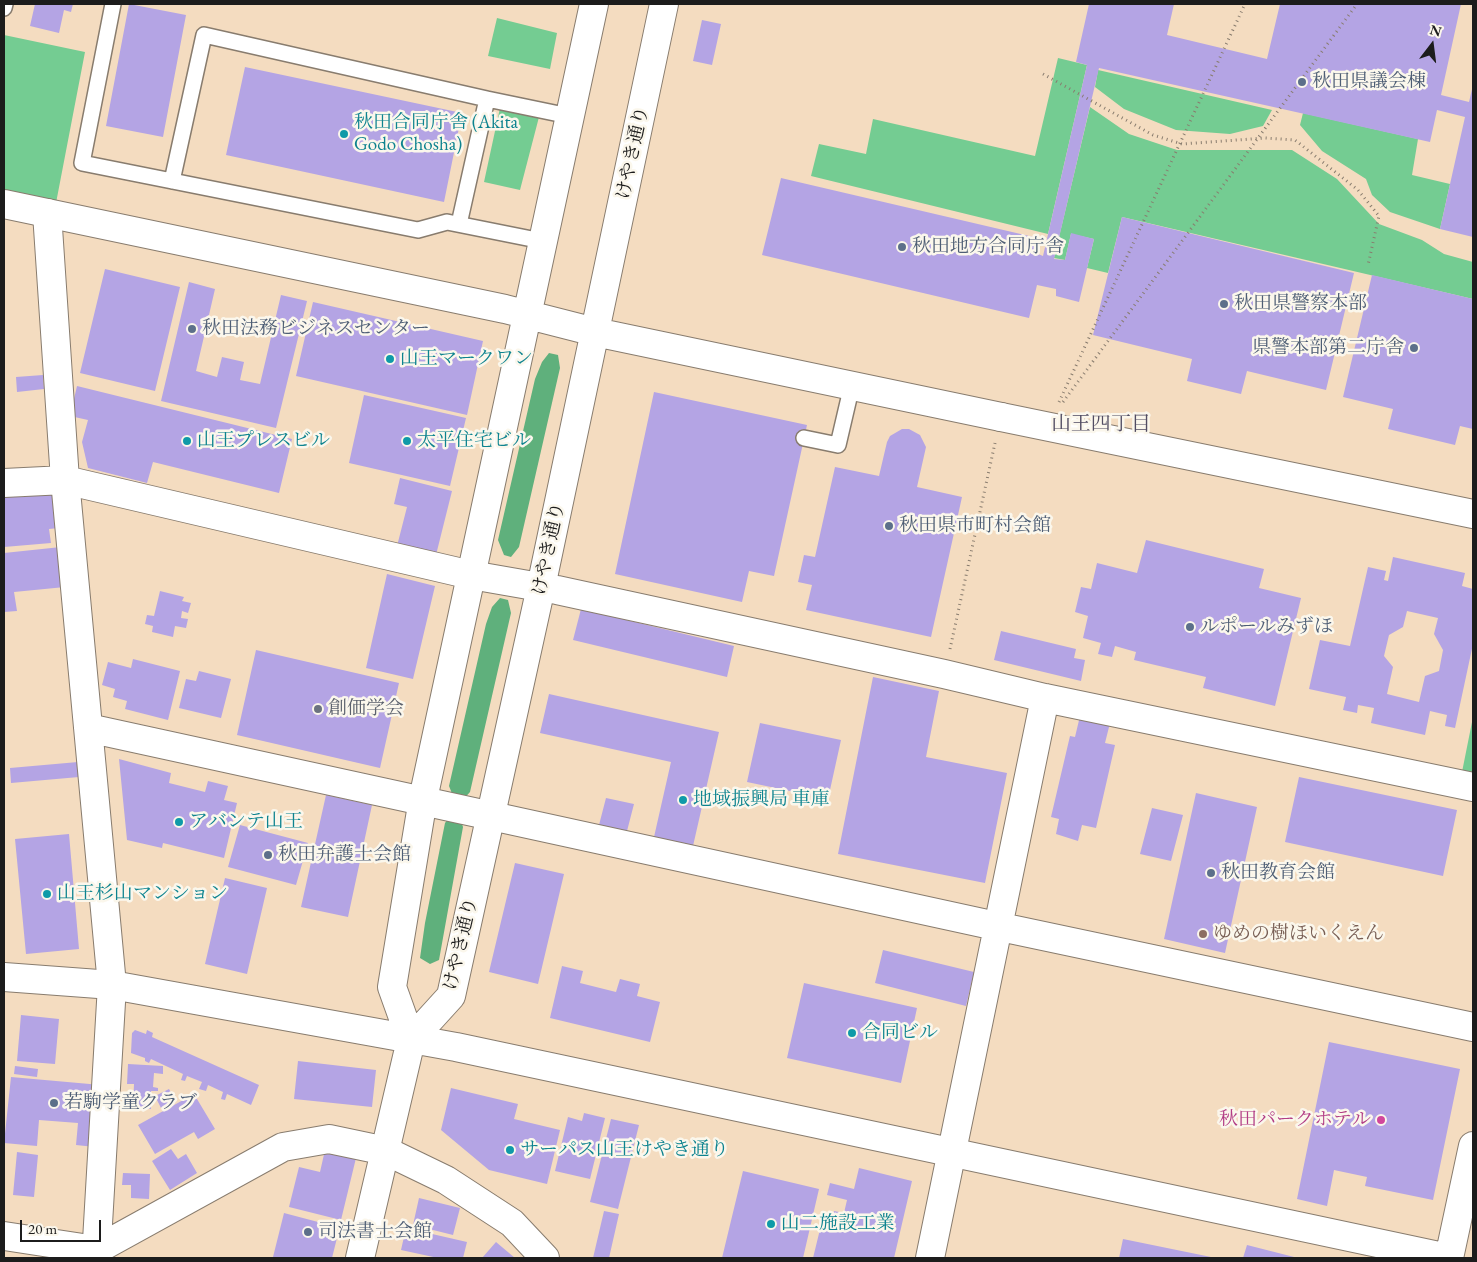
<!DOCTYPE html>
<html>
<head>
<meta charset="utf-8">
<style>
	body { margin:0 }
	#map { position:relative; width:1477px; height:1262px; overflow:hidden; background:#f4dcc0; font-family:"EB Garamond",serif }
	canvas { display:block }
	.frame { position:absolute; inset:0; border:5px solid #1c1c1c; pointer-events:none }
	.north { position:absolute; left:1407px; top:20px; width:50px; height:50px; -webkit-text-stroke:4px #fbf7ec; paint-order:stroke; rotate:15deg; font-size:14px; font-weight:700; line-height:20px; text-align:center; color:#1c1c1c }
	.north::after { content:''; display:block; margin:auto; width:18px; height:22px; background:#1c1c1c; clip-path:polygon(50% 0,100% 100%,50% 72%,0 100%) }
	.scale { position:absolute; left:20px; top:1220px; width:81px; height:22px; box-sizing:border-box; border:2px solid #1c1c1c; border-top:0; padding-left:6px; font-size:15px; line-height:18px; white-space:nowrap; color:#1c1c1c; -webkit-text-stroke:4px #fbf7ec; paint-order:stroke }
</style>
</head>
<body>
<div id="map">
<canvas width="1477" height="1262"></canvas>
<div class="frame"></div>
<div class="north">N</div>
<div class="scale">20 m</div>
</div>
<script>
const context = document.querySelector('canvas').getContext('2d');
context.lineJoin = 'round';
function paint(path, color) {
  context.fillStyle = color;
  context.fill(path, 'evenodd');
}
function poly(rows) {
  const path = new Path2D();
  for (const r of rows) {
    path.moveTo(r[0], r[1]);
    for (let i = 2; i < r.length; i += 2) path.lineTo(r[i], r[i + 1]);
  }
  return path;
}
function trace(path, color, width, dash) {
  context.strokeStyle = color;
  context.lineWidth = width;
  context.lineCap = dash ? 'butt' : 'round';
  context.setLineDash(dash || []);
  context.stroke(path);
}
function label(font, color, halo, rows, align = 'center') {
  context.font = font + ' "EB Garamond","Noto Serif JP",serif';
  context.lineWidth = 5;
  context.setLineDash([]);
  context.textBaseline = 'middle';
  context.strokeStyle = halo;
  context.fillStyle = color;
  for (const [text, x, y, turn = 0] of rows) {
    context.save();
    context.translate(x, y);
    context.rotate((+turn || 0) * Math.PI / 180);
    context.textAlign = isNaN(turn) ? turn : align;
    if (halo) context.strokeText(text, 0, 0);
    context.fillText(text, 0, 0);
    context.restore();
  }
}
const green = poly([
	[497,18,557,33,550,69,488,56],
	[4,35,85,52,56,203,4,190],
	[1058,58,1087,65,1048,234,811,176,819,144,866,154,873,119,1035,156],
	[1098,70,1272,110,1263,126,1230,134,1176,130,1124,109,1095,87],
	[1090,107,1129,134,1177,150,1292,150,1337,179,1379,224,1422,240,1444,254,1473,262,1473,299,1122,217,1108,273,1087,268,1094,239,1071,234,1065,260,1054,258],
	[500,108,539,117,520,190,484,182],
	[1303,113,1418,139,1412,175,1450,184,1440,229,1390,212,1372,195,1366,179,1322,151,1300,125],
	[1473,717,1473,774,1462,772]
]);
const forest = poly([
	[549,353,558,355,560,368,519,547,511,557,504,555,498,540,535,379,542,362],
	[500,598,508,600,511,613,470,792,461,802,455,801,449,786,486,624,492,607],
	[452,814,459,815,463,827,439,960,430,964,420,958,425,923,445,823]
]);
const building = poly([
	[35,4,73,4,71,12,64,10,59,33,30,26],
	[129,4,186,15,163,137,106,126],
	[1089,4,1174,4,1167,35,1267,59,1280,4,1461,4,1441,95,1469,102,1473,85,1473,237,1440,229,1465,117,1437,110,1430,142,1099,68,1054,259,1065,260,1071,233,1094,239,1079,302,1056,296,1056,289,1037,285,1029,318,762,255,781,178,1042,239,1038,254,1043,256,1087,65,1076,62],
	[702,20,721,24,712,65,693,61],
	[245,67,462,113,444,202,226,155],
	[1122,217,1354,273,1326,390,1247,371,1241,394,1187,381,1192,359,1093,335],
	[105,269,180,287,155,391,80,373],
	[1372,275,1473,299,1473,429,1460,426,1455,445,1388,429,1393,409,1343,397],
	[189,282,215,289,196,371,217,377,222,357,244,362,240,380,260,384,281,295,307,301,276,428,161,401],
	[313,302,483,341,467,415,296,376],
	[43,375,44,389,17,392,16,377],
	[77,386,292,439,279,493,153,462,147,483,88,468,82,442,88,420,70,416],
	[654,392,807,425,774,576,749,571,742,602,615,574],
	[364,395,466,418,450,486,349,463],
	[902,429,909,429,920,435,926,447,917,487,962,497,931,637,806,610,812,585,798,582,804,555,815,557,835,467,879,476,887,442,890,436],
	[400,478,452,491,435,559,396,550,407,507,394,504],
	[51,493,56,500,59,528,49,529,51,543,4,547,4,496],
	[1146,540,1264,569,1259,588,1301,598,1275,706,1203,688,1206,677,1134,660,1136,652,1115,646,1112,657,1098,654,1101,643,1083,638,1088,616,1075,612,1081,587,1091,589,1097,563,1137,573],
	[61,547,65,587,14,592,17,611,4,612,4,553],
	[1393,557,1465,573,1462,586,1473,589,1473,644,1455,728,1445,726,1447,715,1430,711,1425,735,1371,723,1374,708,1358,705,1357,713,1343,710,1346,697,1309,689,1320,640,1350,646,1368,567,1386,571,1384,580,1388,581],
	[1407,611,1438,618,1434,634,1443,650,1439,671,1425,676,1419,702,1387,694,1393,667,1384,656,1389,635,1403,627],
	[387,574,435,586,413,679,366,668],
	[160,591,184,597,182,601,191,603,188,613,182,611,181,618,188,619,186,628,175,626,173,637,152,632,153,626,145,624,147,615,154,616],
	[581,609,734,646,727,677,573,640],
	[1001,631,1076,649,1074,658,1085,660,1081,681,994,660],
	[256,650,399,683,380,768,237,735],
	[133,659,180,671,168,720,125,709,127,701,113,697,115,689,102,685,108,662,131,668],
	[199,671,231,679,221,718,179,708,186,679,196,681],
	[873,677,939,691,926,757,1007,773,985,883,838,854],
	[549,694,719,732,693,846,654,837,671,762,540,733],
	[1080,716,1110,723,1105,743,1115,745,1096,828,1082,825,1078,841,1056,834,1059,819,1051,817,1070,736,1075,737],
	[760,723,841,740,828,799,747,782],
	[119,759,171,773,169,783,205,792,208,781,228,786,224,800,237,803,224,858,163,843,162,848,127,840],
	[78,762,79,777,11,783,10,768],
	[1299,777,1457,810,1443,876,1285,842],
	[1196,793,1257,807,1225,953,1164,939],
	[326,795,372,805,348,917,301,907],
	[606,798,634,804,627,831,599,825],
	[1152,808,1183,815,1171,861,1140,854],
	[240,825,308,843,296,885,228,867],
	[69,834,79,949,26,954,15,839],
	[515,863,564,874,538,984,489,972],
	[225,878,267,888,247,974,205,964],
	[883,950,974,972,966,1006,875,983],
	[562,966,583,971,580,983,616,992,620,979,640,984,637,996,660,1002,650,1042,550,1018],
	[804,983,917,1008,901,1083,787,1058],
	[21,1015,59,1019,55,1064,17,1061],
	[135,1030,146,1034,147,1030,153,1033,152,1037,259,1085,251,1105,227,1094,225,1100,221,1099,223,1092,208,1085,206,1091,199,1089,202,1082,187,1076,185,1081,181,1080,183,1074,151,1059,149,1063,145,1061,145,1058,131,1053,132,1033],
	[1329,1042,1460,1069,1433,1200,1365,1186,1367,1177,1334,1170,1327,1206,1297,1199],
	[298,1061,376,1070,372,1107,294,1099],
	[128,1064,163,1066,163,1074,154,1073,153,1087,158,1088,158,1091,151,1091,151,1109,133,1108,134,1084,127,1084],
	[15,1066,38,1069,37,1077,14,1074],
	[11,1077,101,1085,95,1147,76,1145,78,1123,39,1120,37,1146,4,1143],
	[451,1088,518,1104,514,1119,560,1130,547,1184,489,1170,441,1130],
	[169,1089,175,1100,161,1108,155,1096],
	[194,1094,215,1129,198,1139,194,1132,155,1154,138,1125],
	[584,1113,605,1118,590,1179,555,1171,568,1117,582,1121],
	[611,1119,639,1125,618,1209,590,1202],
	[171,1149,178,1159,186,1154,197,1173,170,1190,152,1161],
	[325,1150,356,1158,341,1220,289,1207,299,1167,320,1172],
	[17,1152,38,1155,34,1197,13,1195],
	[859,1168,912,1181,894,1258,813,1258,824,1213,833,1215,834,1211,844,1213,847,1200,827,1195,830,1183,854,1189],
	[743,1171,819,1189,803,1258,722,1258],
	[123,1173,150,1174,149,1199,131,1198,131,1185,122,1185],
	[419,1198,460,1208,453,1235,413,1225],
	[604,1211,619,1214,609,1258,593,1258],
	[284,1213,337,1227,337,1238,332,1258,273,1257],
	[406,1228,467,1242,463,1258,438,1258,401,1250],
	[1123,1239,1211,1257,1211,1258,1119,1258],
	[496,1242,515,1258,482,1258],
	[1247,1245,1298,1258,1243,1258]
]);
const path = poly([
	[1043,74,1153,135,1182,144,1265,138,1295,140,1358,190,1379,216,1368,265],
	[1059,402,1245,4],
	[1063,402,1357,4],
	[950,649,995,443]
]);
const service = poly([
	[113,4,82,163,418,230,447,222,542,241],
	[4,8,5,4],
	[487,99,569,116],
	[172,181,204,35,487,99,459,224],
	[804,438,838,445,852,385]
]);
const minor = poly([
	[47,213,65,480,112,985,96,1258],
	[1001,417,1473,514],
	[4,483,65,480,471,575,557,590,944,674,1045,698,1473,787],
	[88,728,996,926,1473,1027],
	[4,1236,96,1250],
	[86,1258,96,1250,283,1147,329,1139,386,1151,446,1180,512,1223,545,1258],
	[930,1258,1045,698]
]);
const tertiary = poly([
	[4,204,505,309,595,332,1001,417],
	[4,977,112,985,456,1047,1448,1258],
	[411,1040,392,987,423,799,594,4],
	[360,1258,411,1040,451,996,541,587,664,4],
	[1449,1258,1473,1146]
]);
const markers = [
	[1302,82,5,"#5c6f8a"],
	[344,134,5,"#0f9aa8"],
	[902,247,5,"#5c6f8a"],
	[1224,304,5,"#5c6f8a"],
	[192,329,5,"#5c6f8a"],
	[1414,348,5,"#5c6f8a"],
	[390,359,5,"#0f9aa8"],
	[187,441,5,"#0f9aa8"],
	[407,441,5,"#0f9aa8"],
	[889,526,5,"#5c6f8a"],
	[1190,627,5,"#5c6f8a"],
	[318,709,5,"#6b7280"],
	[683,800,5,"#0f9aa8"],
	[179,822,5,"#0f9aa8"],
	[268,855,5,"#5c6f8a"],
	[1211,873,5,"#5c6f8a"],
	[47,894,5,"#0f9aa8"],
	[1203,934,5,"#8d6e63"],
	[852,1033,5,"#0f9aa8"],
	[54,1103,5,"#5c6f8a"],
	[1381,1120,5,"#d1479c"],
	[510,1150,5,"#0f9aa8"],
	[771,1224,5,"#0f9aa8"],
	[308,1232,5,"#5c6f8a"]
];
const serviceNames = [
	["秋田県議会棟",1312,82],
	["秋田地方合同庁舎",912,247],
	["秋田県警察本部",1234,304],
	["秋田法務ビジネスセンター",202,329],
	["県警本部第二庁舎",1404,348,"right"],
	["秋田県市町村会館",899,526],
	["ルポールみずほ",1200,627],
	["秋田弁護士会館",278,855],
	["秋田教育会館",1221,873],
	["若駒学童クラブ",64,1103],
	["司法書士会館",318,1232]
];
const cultureNames = [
	["秋田合同庁舎 (Akita",354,123],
	["Godo Chosha)",354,145],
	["山王マークワン",400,359],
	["山王プレスビル",197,441],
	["太平住宅ビル",417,441],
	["地域振興局 車庫",693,800],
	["アバンテ山王",189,822],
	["山王杉山マンション",57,894],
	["合同ビル",862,1033],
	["サーパス山王けやき通り",520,1150],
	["山二施設工業",781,1224]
];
const streetNames = [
	["けやき通り",633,153,-78],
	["けやき通り",549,549,-78],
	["けやき通り",461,944,-77]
];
const worshipNames = [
	["創価学会",328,709]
];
const educationNames = [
	["ゆめの樹ほいくえん",1213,934]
];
const hotelNames = [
	["秋田パークホテル",1371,1120]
];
const neighbourhoodNames = [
	["山王四丁目",1101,425]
];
paint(green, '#74cc92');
paint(forest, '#5fb07c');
paint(building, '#b4a4e4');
trace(service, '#887c6e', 18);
trace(minor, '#887c6e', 30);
trace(tertiary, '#887c6e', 30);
trace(path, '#887c6e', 3, [1, 4]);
trace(service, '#fff', 15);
trace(minor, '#fff', 28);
trace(tertiary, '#fff', 28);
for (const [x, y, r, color] of markers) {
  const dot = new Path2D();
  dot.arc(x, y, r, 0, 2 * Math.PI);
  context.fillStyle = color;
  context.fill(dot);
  trace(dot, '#fbf7ec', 2);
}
label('19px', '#4e5e75', '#fbf7ec', serviceNames, 'left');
label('19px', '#0d838f', '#fbf7ec', cultureNames, 'left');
label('19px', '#1c1c1c', '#fbf7ec', streetNames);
label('19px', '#5b616d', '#fbf7ec', worshipNames, 'left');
label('19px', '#785e54', '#fbf7ec', educationNames, 'left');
label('19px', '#b23c85', '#fbf7ec', hotelNames, 'right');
label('20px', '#514c62', '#fbf7ec', neighbourhoodNames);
</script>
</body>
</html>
